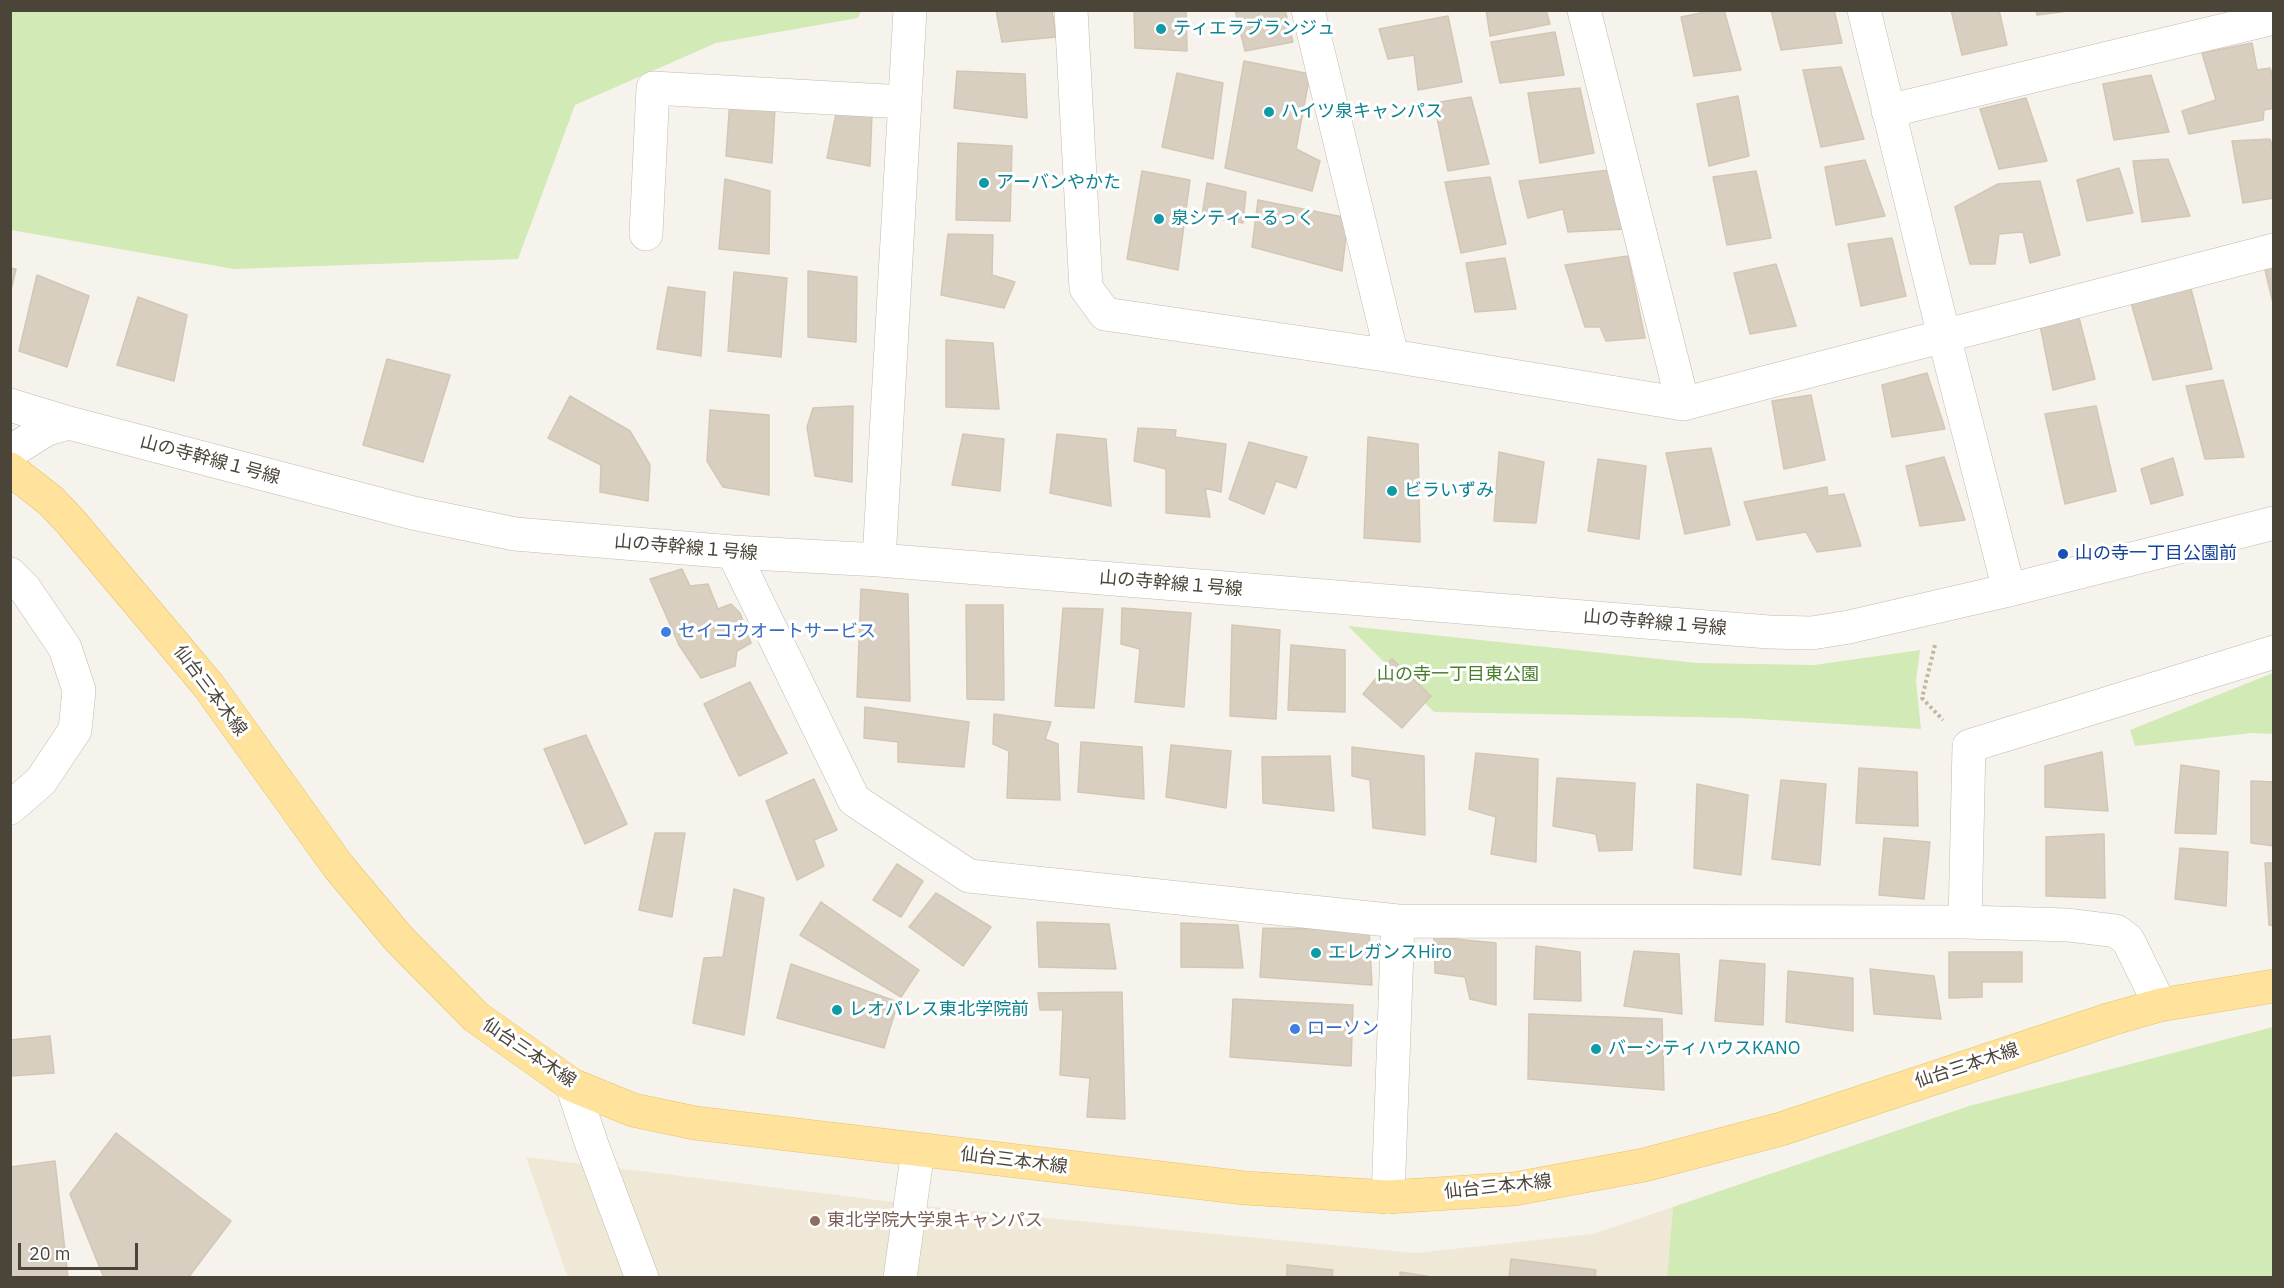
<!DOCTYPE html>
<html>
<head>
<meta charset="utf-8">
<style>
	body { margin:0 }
	#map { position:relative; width:2284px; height:1288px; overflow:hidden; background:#f6f3ec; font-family:"IBM Plex Sans",sans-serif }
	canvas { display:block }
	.frame { position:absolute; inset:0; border:12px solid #4b4439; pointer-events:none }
	.scale { position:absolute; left:18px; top:1243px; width:120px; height:27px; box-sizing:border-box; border:3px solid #4b4439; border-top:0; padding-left:8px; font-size:18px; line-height:21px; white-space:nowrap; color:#4b4439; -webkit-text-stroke:4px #fff; paint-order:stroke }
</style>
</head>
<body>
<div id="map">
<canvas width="2284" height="1288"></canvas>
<div class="frame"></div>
<div class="scale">20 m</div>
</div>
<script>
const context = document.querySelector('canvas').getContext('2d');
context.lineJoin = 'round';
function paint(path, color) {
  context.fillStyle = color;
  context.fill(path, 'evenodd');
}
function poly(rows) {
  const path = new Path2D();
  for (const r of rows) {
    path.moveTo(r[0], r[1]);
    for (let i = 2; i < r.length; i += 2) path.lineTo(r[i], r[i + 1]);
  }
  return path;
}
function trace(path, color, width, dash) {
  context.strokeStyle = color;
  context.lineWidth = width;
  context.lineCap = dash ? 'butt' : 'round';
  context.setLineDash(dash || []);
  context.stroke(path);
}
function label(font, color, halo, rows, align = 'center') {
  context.font = font + ' "IBM Plex Sans","Noto Sans JP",sans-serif';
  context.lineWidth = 6;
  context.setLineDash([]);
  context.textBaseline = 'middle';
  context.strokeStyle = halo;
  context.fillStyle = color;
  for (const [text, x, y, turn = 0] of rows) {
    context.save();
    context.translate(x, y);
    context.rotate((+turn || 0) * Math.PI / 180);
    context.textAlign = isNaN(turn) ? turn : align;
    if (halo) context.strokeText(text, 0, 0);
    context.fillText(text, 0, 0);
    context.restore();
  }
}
const education = poly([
	[526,1157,943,1208,1416,1253,1593,1234,1673,1207,1667,1277,568,1278]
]);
const green = poly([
	[10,11,861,11,858,18,716,43,575,105,518,259,234,269,11,230],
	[1348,626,1697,663,1814,665,1920,650,1916,681,1921,729,1741,718,1434,712],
	[2273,673,2273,734,2252,733,2135,746,2130,730],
	[2273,1027,2273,1277,1667,1277,1673,1207,1969,1106]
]);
const building = poly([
	[996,10,1052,10,1056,37,1002,42,996,10],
	[1134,10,1186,10,1187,51,1135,48,1134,10],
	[1235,10,1285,10,1293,42,1245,51,1235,10],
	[1486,10,1546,10,1550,24,1490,36,1486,10],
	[1715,10,1724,10,1741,70,1694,76,1681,17,1715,10],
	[1771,10,1834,10,1842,43,1781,50,1771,10],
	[1951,10,1999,10,2007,45,1962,55,1951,10],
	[2036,10,2076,10,2037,15,2036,10],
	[1448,16,1462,82,1418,90,1414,55,1388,59,1379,29,1448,16],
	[1555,32,1564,75,1500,83,1491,42,1555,32],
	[2252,43,2257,70,2270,68,2274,80,2274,108,2264,110,2263,120,2189,134,2182,111,2216,100,2202,53,2252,43],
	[1244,61,1310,74,1296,149,1320,161,1312,191,1225,168,1244,61],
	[1841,67,1864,139,1821,147,1803,70,1841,67],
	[957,71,1025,74,1027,118,954,108,957,71],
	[1177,73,1223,83,1213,159,1162,147,1177,73],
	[2151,75,2169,132,2114,140,2103,84,2151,75],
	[1580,88,1594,153,1540,163,1528,93,1580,88],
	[1738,96,1749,156,1709,166,1697,104,1738,96],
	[1471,97,1489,164,1448,171,1434,103,1471,97],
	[2026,98,2047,161,1999,169,1980,109,2026,98],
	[730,99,775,107,772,163,726,156,730,99],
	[837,109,872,114,870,166,827,158,837,109],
	[2270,139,2274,152,2274,198,2243,203,2232,141,2270,139],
	[958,143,1012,146,1010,221,956,220,958,143],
	[2168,159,2190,216,2142,222,2133,161,2168,159],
	[1865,160,1885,216,1836,225,1825,167,1865,160],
	[2119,168,2133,213,2087,221,2077,180,2119,168],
	[1609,170,1626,229,1568,232,1563,209,1528,218,1519,181,1609,170],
	[1142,171,1190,180,1178,270,1127,259,1142,171],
	[1756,171,1771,238,1727,245,1713,177,1756,171],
	[1490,177,1506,244,1461,253,1445,182,1490,177],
	[725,179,770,191,769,254,719,249,725,179],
	[2040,181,2060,255,2030,263,2023,232,1999,234,1995,264,1970,264,1955,207,1998,184,2040,181],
	[1207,183,1246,192,1243,223,1202,216,1207,183],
	[1258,200,1348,218,1342,271,1252,247,1258,200],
	[948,234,993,235,992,275,1015,282,1004,308,941,295,948,234],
	[1892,238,1906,296,1861,306,1848,244,1892,238],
	[1628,256,1645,338,1606,341,1600,327,1585,327,1565,265,1628,256],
	[1505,258,1516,309,1475,312,1466,263,1505,258],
	[1776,264,1796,326,1750,334,1734,273,1776,264],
	[2274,265,2274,307,2264,266,2274,265],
	[10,268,16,269,10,294,10,268],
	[808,271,857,277,856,342,808,337,808,271],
	[734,272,787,278,781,357,728,351,734,272],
	[37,275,89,296,67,367,19,351,37,275],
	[2190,285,2212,369,2153,380,2130,299,2190,285],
	[668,287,705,292,701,356,657,349,668,287],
	[138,297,187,315,174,381,117,365,138,297],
	[2078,314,2095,379,2053,390,2039,320,2078,314],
	[946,340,993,343,999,409,946,407,946,340],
	[387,359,450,375,423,462,363,445,387,359],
	[1927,373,1945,429,1892,437,1882,385,1927,373],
	[2223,380,2244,457,2205,459,2186,386,2223,380],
	[1811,395,1825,460,1784,469,1772,401,1811,395],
	[570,396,630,431,650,465,648,501,600,492,601,465,548,438,570,396],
	[853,406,852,482,815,476,807,427,813,408,853,406],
	[2096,406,2116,491,2065,504,2045,414,2096,406],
	[710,410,769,415,769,495,723,487,707,461,710,410],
	[1138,428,1176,430,1175,437,1226,444,1221,492,1205,488,1210,517,1166,513,1166,469,1134,461,1138,428],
	[963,434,1004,439,1000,491,952,485,963,434],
	[1057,434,1106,439,1111,506,1050,493,1057,434],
	[1368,437,1418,444,1420,542,1364,538,1368,437],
	[1249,442,1307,457,1296,488,1276,481,1264,514,1229,499,1249,442],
	[1711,448,1730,525,1685,534,1666,453,1711,448],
	[1499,452,1544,462,1536,523,1494,521,1499,452],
	[1944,457,1965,520,1920,526,1906,466,1944,457],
	[2173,458,2183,495,2151,504,2141,469,2173,458],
	[1598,459,1646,466,1639,539,1588,531,1598,459],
	[1827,487,1828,496,1844,494,1861,546,1817,552,1806,532,1757,540,1744,502,1827,487],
	[682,569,690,586,708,584,718,609,731,604,740,613,751,643,737,651,735,666,701,678,679,645,650,579,682,569],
	[861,589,908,594,910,701,857,697,861,589],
	[966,605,1003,605,1004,700,967,699,966,605],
	[1063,608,1103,609,1094,708,1055,706,1063,608],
	[1122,608,1191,613,1184,707,1135,702,1140,649,1121,644,1122,608],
	[1232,625,1280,630,1276,719,1230,716,1232,625],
	[1291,645,1345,650,1345,712,1288,710,1291,645],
	[1392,659,1431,696,1402,728,1363,694,1392,659],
	[750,682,787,753,739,776,704,704,750,682],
	[865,707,969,722,964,767,898,762,898,742,864,738,865,707],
	[994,714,1051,722,1045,739,1058,744,1060,800,1007,798,1009,751,993,744,994,714],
	[586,735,627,824,585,844,544,749,586,735],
	[1081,742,1142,747,1144,799,1078,792,1081,742],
	[1171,745,1231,751,1226,808,1166,797,1171,745],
	[1352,747,1424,756,1425,835,1373,828,1370,780,1352,776,1352,747],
	[2102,752,2108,811,2045,807,2045,766,2102,752],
	[1476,753,1538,759,1536,862,1491,854,1496,817,1469,809,1476,753],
	[1330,756,1334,811,1263,803,1262,757,1330,756],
	[2181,765,2219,771,2216,834,2175,833,2181,765],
	[1859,768,1917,772,1918,826,1856,823,1859,768],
	[1557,778,1635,783,1632,850,1599,851,1596,834,1553,826,1557,778],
	[814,779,837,830,814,840,824,866,797,880,766,801,814,779],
	[1781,780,1826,784,1820,865,1772,859,1781,780],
	[2251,781,2274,782,2274,846,2251,843,2251,781],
	[1697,784,1748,795,1741,875,1694,868,1697,784],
	[655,833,685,833,672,917,639,910,655,833],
	[2104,834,2105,898,2046,896,2046,837,2104,834],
	[1884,838,1930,842,1924,899,1879,895,1884,838],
	[2180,848,2228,852,2226,906,2175,899,2180,848],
	[2265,863,2274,863,2274,926,2269,925,2265,863],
	[897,864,923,881,901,917,873,900,897,864],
	[734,889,764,898,744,1035,693,1023,704,958,723,957,734,889],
	[936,893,991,927,963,966,909,927,936,893],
	[821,902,919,970,901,997,800,935,821,902],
	[1037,922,1109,924,1116,969,1039,967,1037,922],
	[1181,923,1238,925,1243,968,1181,967,1181,923],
	[1263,928,1369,930,1372,985,1260,977,1263,928],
	[1434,937,1496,943,1496,1005,1470,999,1465,977,1435,973,1434,937],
	[1536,946,1580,952,1581,1001,1534,999,1536,946],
	[1634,951,1679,954,1682,1014,1624,1006,1634,951],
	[1949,952,2022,952,2022,982,1982,982,1982,997,1949,998,1949,952],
	[1720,960,1765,964,1763,1025,1715,1021,1720,960],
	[791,964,898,1002,884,1048,777,1018,791,964],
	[1870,969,1934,976,1941,1019,1874,1014,1870,969],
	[1788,971,1853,978,1853,1031,1786,1022,1788,971],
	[1122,992,1125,1119,1087,1117,1090,1078,1060,1075,1063,1010,1040,1010,1038,993,1122,992],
	[1233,999,1353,1005,1351,1066,1230,1057,1233,999],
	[1529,1014,1662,1019,1664,1090,1528,1079,1529,1014],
	[50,1036,54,1073,10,1076,10,1040,50,1036],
	[116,1133,231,1221,188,1278,104,1278,70,1194,116,1133],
	[55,1161,68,1278,10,1278,10,1167,55,1161],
	[1511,1259,1596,1270,1595,1278,1509,1278,1511,1259],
	[1287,1265,1333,1270,1332,1278,1287,1278,1287,1265],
	[1400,1272,1439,1278,1400,1278,1400,1272]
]);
const path = poly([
	[1935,645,1922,698,1943,720]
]);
const minor = poly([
	[1071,10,1086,288,1105,314,1392,356],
	[1308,10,1392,356,1683,404,2274,250],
	[1584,10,1683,404],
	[1864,10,1944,336,2009,590],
	[1888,111,2274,18],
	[646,234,653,88,904,102],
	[10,405,69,423,413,513,515,534,733,552,879,560,1769,632,1812,633,1849,627,2009,590,2274,523],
	[10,452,47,429,69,423],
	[733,552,854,800,969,876,1398,921,1965,922,2068,925,2116,931,2128,940,2160,1005],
	[879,560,910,10],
	[10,574,25,589,65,648,79,690,75,730,41,781,10,808],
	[1965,922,1969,746,2274,652],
	[572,1085,592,1145,642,1278],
	[1388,1197,1398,921],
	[900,1278,918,1150]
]);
const major = poly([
	[10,469,51,501,70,521,208,685,338,866,399,939,476,1017,572,1085,633,1110,695,1123,1245,1188,1388,1197,1514,1189,1644,1165,1781,1129,2111,1019,2160,1005,2274,986]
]);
const markers = [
	[1161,29,6,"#0f9aa8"],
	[1269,112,6,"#0f9aa8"],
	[984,183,6,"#0f9aa8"],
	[1159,219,6,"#0f9aa8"],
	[1392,491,6,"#0f9aa8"],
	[2063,554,6,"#1a4fb4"],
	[666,632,6,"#3f7fe0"],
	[1316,953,6,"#0f9aa8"],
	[837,1010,6,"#0f9aa8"],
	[1295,1029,6,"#3f7fe0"],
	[1596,1049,6,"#0f9aa8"],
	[815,1221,6,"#8d6e63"]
];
const cultureNames = [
	["ティエラブランジュ",1173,29],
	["ハイツ泉キャンパス",1281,112],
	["アーバンやかた",996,183],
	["泉シティーるっく",1171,219],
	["ビラいずみ",1404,491],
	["エレガンスHiro",1328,953],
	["レオパレス東北学院前",849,1010],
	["バーシティハウスKANO",1608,1049]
];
const streetNames = [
	["山の寺幹線１号線",210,460,15],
	["山の寺幹線１号線",686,548,5],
	["山の寺幹線１号線",1171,584,5],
	["山の寺幹線１号線",1655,623,5],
	["仙台三本木線",210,691,53],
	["仙台三本木線",529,1053,34],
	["仙台三本木線",1967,1066,-18],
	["仙台三本木線",1014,1161,7],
	["仙台三本木線",1498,1187,-6]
];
const transitNames = [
	["山の寺一丁目公園前",2075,554]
];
const shopNames = [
	["セイコウオートサービス",678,632],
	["ローソン",1307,1029]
];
const parkNames = [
	["山の寺一丁目東公園",1458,675]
];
const educationNames = [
	["東北学院大学泉キャンパス",827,1221]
];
paint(education, '#efe8d6');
paint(green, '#d2eab5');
paint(building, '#d8cfc1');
trace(building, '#d3c7b4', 1.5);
trace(minor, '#c2bbae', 34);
trace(major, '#e6c16a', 34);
trace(path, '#c4b79f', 4, [3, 3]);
trace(minor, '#fff', 33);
trace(major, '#ffe39c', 33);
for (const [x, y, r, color] of markers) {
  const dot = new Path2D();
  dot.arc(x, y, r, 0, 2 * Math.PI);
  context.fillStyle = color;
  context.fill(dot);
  trace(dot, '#fff', 2);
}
label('18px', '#0d838f', '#fff', cultureNames, 'left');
label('18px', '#4b4439', '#fff', streetNames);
label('18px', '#164399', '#fff', transitNames, 'left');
label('18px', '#366cbe', '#fff', shopNames, 'left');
label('18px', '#4a7f2a', '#fff', parkNames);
label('18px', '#785e54', '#fff', educationNames, 'left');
</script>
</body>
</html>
